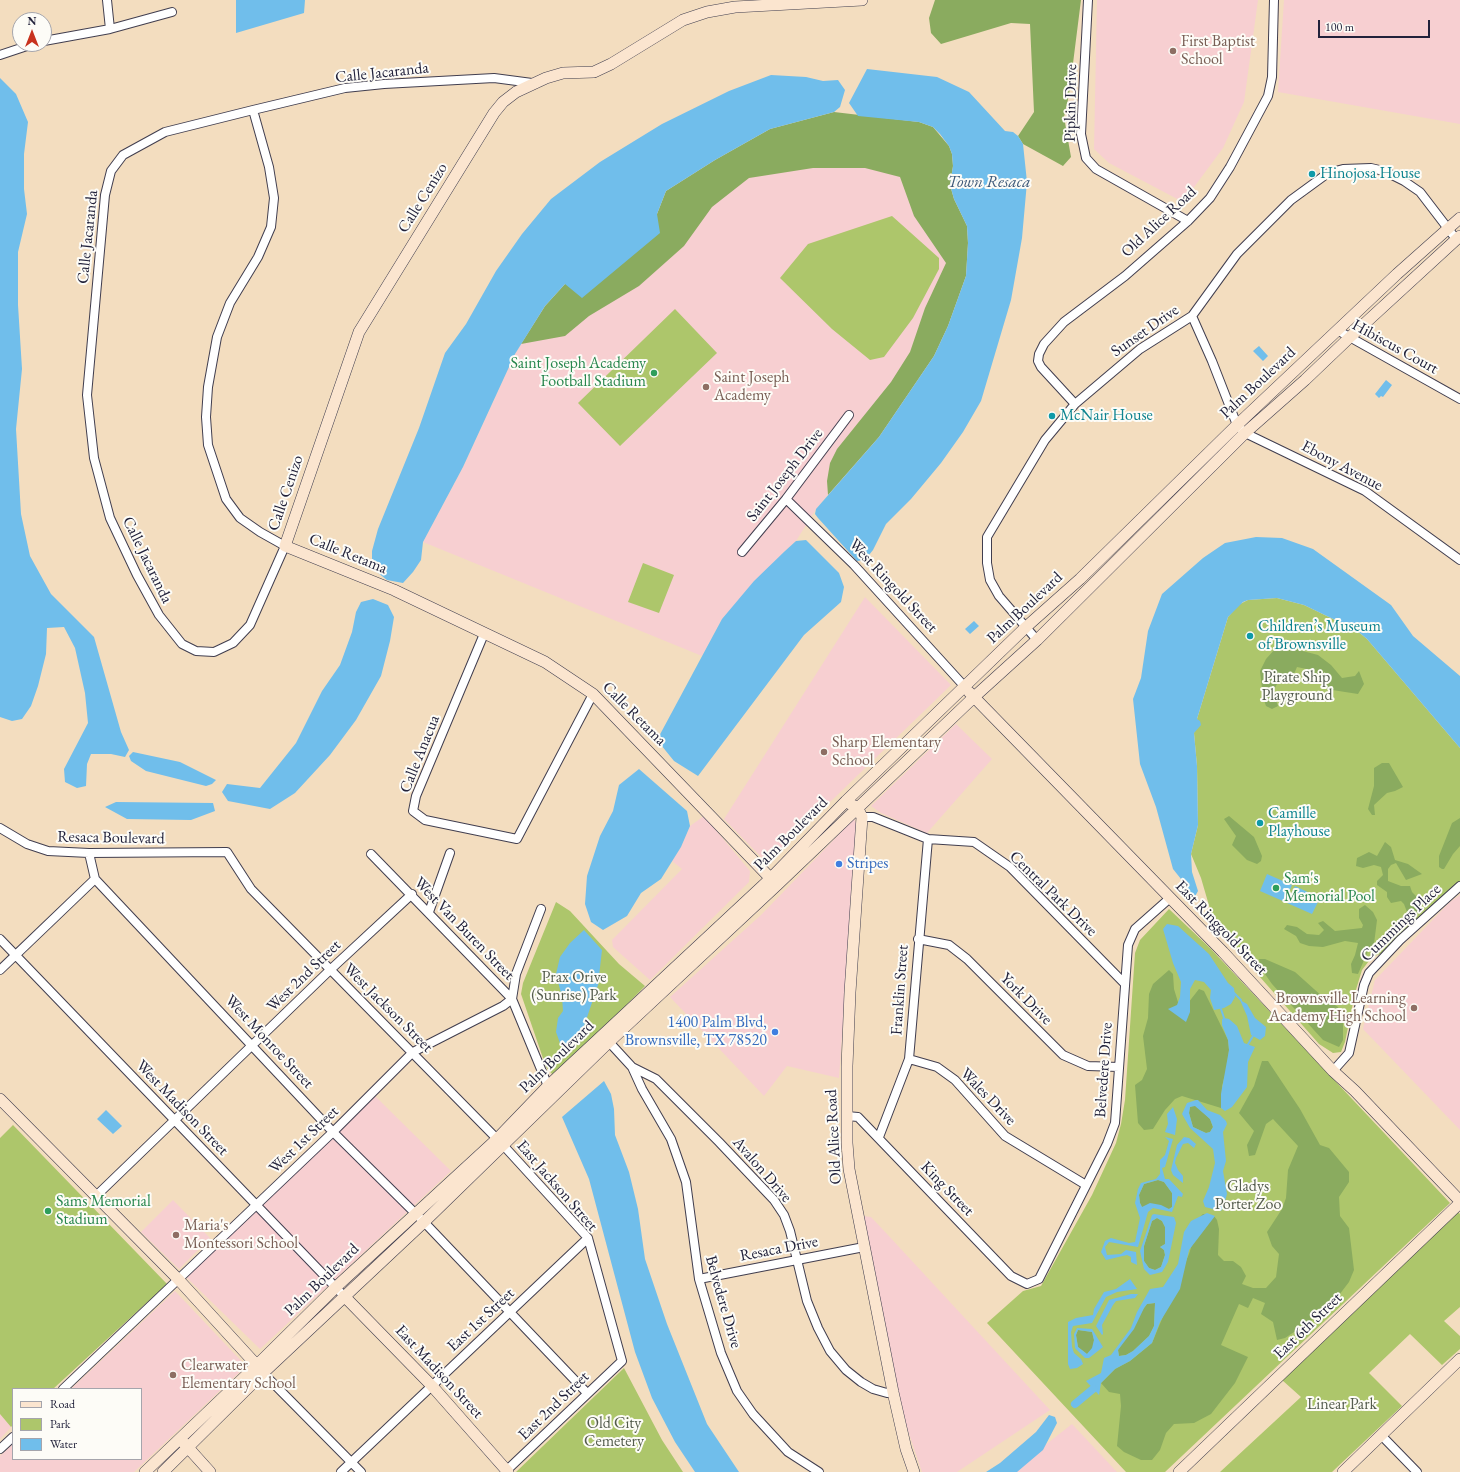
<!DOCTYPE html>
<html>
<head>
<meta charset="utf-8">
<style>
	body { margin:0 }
	#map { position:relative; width:1460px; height:1472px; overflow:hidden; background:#f3ddbf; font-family:"EB Garamond",serif }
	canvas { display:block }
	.legend { position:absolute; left:12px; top:1388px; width:130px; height:72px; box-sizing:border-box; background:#fdfcf7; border:1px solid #a5a5ac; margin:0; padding:5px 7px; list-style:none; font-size:12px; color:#22223b }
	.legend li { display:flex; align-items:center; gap:8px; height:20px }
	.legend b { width:20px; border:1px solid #a5a5ac }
	.north { position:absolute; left:12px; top:12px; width:40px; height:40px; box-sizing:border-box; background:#fdfcf7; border:1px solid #a5a5ac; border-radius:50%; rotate:0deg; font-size:11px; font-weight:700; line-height:16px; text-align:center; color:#22223b }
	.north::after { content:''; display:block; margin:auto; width:14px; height:18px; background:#c8321e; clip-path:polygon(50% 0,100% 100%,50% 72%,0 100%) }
	.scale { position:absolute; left:1318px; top:20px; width:112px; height:18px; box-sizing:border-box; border:2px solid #22223b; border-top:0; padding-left:5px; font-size:12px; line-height:14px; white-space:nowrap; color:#22223b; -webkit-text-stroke:3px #fdfcf7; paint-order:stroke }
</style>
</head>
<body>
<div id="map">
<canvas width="1460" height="1472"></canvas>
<ul class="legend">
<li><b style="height:5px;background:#fbe5cf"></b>Road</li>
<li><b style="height:11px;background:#adc66b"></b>Park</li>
<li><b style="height:11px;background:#70beeb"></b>Water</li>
</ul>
<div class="north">N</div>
<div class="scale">100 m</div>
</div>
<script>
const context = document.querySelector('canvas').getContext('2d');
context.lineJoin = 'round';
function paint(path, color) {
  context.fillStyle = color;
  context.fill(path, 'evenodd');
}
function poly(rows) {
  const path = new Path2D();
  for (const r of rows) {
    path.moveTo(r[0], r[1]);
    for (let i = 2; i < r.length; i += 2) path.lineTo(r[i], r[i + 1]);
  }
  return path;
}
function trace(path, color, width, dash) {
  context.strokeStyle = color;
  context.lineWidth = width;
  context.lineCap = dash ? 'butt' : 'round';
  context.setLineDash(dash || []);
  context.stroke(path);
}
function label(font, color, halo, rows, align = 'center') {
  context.font = font + ' "EB Garamond",serif';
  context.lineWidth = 4;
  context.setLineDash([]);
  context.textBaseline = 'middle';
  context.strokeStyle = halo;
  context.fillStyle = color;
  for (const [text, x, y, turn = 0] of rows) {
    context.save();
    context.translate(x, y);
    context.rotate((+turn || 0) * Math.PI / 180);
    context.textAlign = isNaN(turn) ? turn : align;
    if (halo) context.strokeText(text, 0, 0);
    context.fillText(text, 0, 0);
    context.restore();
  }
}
const built = poly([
	[1097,0,1258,0,1244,102,1223,148,1183,202,1109,163,1094,149],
	[1284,0,1460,0,1460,124,1278,92],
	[834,112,858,116,968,243,852,466,816,509,796,541,785,551,722,619,702,656,423,542,463,467,515,354,545,306,657,214],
	[865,597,951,685,767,863,724,819],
	[956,724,992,759,927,833,881,813,871,806],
	[704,816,750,871,749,882,650,980,613,947,612,940,682,869,672,861,681,847,690,826],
	[854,819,857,825,839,1078,787,1066,764,1096,670,997,761,915],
	[1460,895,1460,1130,1363,1029,1375,980,1450,902],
	[375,1096,451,1171,260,1349,185,1276],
	[173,1200,210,1238,179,1269,141,1232],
	[863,1216,871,1217,887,1234,1050,1410,957,1472,922,1472,902,1413],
	[175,1291,246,1366,134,1472,0,1472,0,1456,13,1444,13,1459,141,1459,141,1389,71,1389],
	[0,1414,11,1427,0,1439],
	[1072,1424,1117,1472,1011,1472]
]);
const green = poly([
	[892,216,939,258,939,269,913,318,884,357,870,360,832,329,780,278,808,244],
	[675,309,717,353,620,446,578,403],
	[643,563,674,575,659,613,628,602],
	[1277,598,1304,605,1356,630,1367,639,1460,748,1460,886,1388,951,1372,957,1362,970,1355,993,1345,1042,1341,1052,1333,1053,1319,1044,1215,926,1201,878,1191,854,1198,825,1197,766,1194,733,1197,719,1228,617,1238,605,1248,600],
	[556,902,570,911,619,964,645,986,559,1074,552,1074,546,1067,521,994,523,983],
	[1169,909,1210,948,1450,1203,1165,1472,1126,1472,987,1323,1023,1291,1041,1286,1092,1195,1116,1143,1121,1124,1125,1100,1135,953,1140,940],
	[13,1125,167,1284,53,1389,13,1389,13,1425,11,1427,0,1414,0,1138],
	[1458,1212,1460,1214,1460,1307,1444,1321,1460,1336,1460,1349,1442,1365,1410,1334,1369,1373,1402,1406,1332,1472,1220,1472,1301,1397,1282,1380],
	[624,1368,662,1440,683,1472,516,1472]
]);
const forest = poly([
	[935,0,1081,0,1069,95,1064,117,1071,157,1063,166,1023,144,1018,136,1034,112,1030,24,1011,23,941,44,931,33,929,18],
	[834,112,919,122,933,127,949,146,952,154,953,166,950,185,954,199,967,226,968,243,966,276,948,326,934,356,879,437,828,495,827,481,830,463,837,449,891,382,910,352,925,308,946,263,914,216,900,177,865,168,813,168,749,178,712,207,684,246,639,286,589,316,565,336,521,344,545,306,565,284,657,214,666,191,715,160,770,129],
	[1285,644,1294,645,1299,650,1318,655,1331,665,1342,678,1355,676,1359,671,1364,684,1358,694,1326,689,1311,670,1297,667,1294,674,1298,680,1277,684,1273,692,1278,706,1272,709,1266,706,1263,697,1260,671,1266,659,1275,649],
	[1382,763,1389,763,1403,787,1395,791,1387,793,1374,805,1375,815,1372,815,1368,809,1374,786,1374,768],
	[1229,816,1254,837,1262,856,1261,861,1257,864,1247,860,1232,845,1236,836,1224,819],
	[1460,818,1460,846,1453,854,1444,869,1442,869,1439,867,1439,856,1452,823],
	[1385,842,1391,847,1395,860,1408,864,1422,874,1406,880,1396,863,1391,865,1388,869,1388,881,1401,886,1410,886,1412,892,1417,897,1421,905,1419,912,1412,916,1407,912,1404,904,1401,901,1391,903,1387,897,1387,892,1377,885,1377,881,1383,875,1381,867,1374,865,1363,868,1356,866,1357,858,1369,852,1377,856],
	[1365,905,1373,912,1377,920,1374,944,1368,951,1358,974,1352,973,1351,964,1355,955,1358,943,1345,941,1323,947,1309,946,1300,943,1296,936,1284,929,1287,925,1297,927,1307,934,1319,935,1324,930,1318,923,1323,921,1335,931,1362,928,1363,925,1359,918,1359,909],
	[1259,959,1265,959,1295,972,1324,998,1338,1007,1343,1023,1343,1040,1339,1047,1323,1040,1272,984,1260,967],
	[1169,970,1173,974,1174,989,1181,1012,1199,989,1204,991,1228,1040,1229,1050,1227,1068,1222,1086,1221,1108,1182,1096,1175,1099,1165,1110,1153,1129,1144,1130,1138,1123,1135,1085,1142,1080,1147,1069,1143,1036,1148,1018,1149,994,1153,984],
	[1262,1061,1268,1061,1300,1109,1320,1145,1329,1148,1349,1172,1349,1182,1339,1197,1340,1216,1349,1228,1354,1270,1349,1282,1336,1299,1312,1320,1285,1338,1277,1340,1273,1322,1261,1314,1265,1303,1253,1298,1248,1308,1239,1304,1221,1345,1248,1357,1235,1383,1211,1414,1194,1423,1174,1424,1166,1433,1160,1450,1152,1460,1141,1460,1124,1452,1117,1446,1121,1406,1120,1394,1109,1392,1101,1383,1115,1369,1130,1361,1152,1343,1189,1254,1194,1238,1195,1222,1203,1214,1214,1216,1217,1220,1219,1229,1218,1255,1224,1261,1233,1261,1241,1267,1246,1276,1242,1284,1253,1288,1266,1288,1276,1277,1279,1254,1272,1246,1267,1232,1282,1209,1286,1198,1288,1170,1298,1146,1273,1119,1266,1124,1255,1155,1249,1156,1247,1145,1254,1131,1239,1113,1254,1086],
	[1195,1105,1210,1119,1213,1127,1210,1132,1206,1133,1193,1127,1189,1113,1190,1107],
	[1158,1180,1164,1182,1172,1193,1172,1207,1169,1209,1142,1207,1140,1203,1139,1195,1144,1184],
	[1157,1218,1162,1221,1165,1227,1165,1244,1160,1247,1164,1250,1165,1255,1161,1267,1155,1270,1149,1268,1144,1261,1144,1246,1152,1221],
	[1155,1303,1154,1326,1149,1336,1133,1351,1126,1355,1119,1356,1118,1350,1144,1308,1147,1304],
	[1078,1330,1092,1332,1094,1340,1093,1348,1087,1354,1078,1347,1076,1335]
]);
const water = poly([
	[236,0,305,0,304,13,236,33],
	[867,69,937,77,969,92,1005,131,1013,132,1018,136,1023,144,1027,182,1022,238,1011,300,981,401,963,432,941,463,911,499,886,524,873,550,865,560,857,561,818,518,815,514,816,509,879,437,934,356,948,326,966,276,968,243,967,226,954,199,950,185,953,166,952,154,949,146,940,134,933,127,919,122,858,116,849,103],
	[771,75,806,77,823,81,838,80,845,90,840,107,834,112,770,129,715,160,666,191,657,214,660,233,582,298,565,284,545,306,515,354,463,467,423,542,421,560,413,572,403,583,387,580,372,568,372,551,378,529,419,428,445,353,466,324,496,271,522,234,551,199,600,162,662,124,729,91],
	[0,78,16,94,28,122,24,154,24,189,27,214,18,252,18,305,22,369,16,429,21,514,30,556,51,594,94,637,121,732,129,750,125,757,111,754,91,754,87,764,86,786,77,788,65,782,64,769,88,723,85,693,75,648,64,627,47,628,46,654,38,686,31,706,22,719,12,721,0,717],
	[1259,346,1268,356,1263,361,1253,351],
	[1386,380,1392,385,1383,397,1381,396,1379,398,1375,394],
	[1256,537,1282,538,1313,549,1391,605,1413,636,1460,676,1460,748,1367,639,1356,630,1304,605,1277,598,1248,600,1243,602,1228,617,1197,719,1200,721,1201,725,1194,733,1197,766,1198,825,1191,854,1192,872,1198,891,1193,900,1185,895,1181,879,1173,869,1156,807,1140,764,1133,699,1141,678,1148,631,1162,594,1203,558,1225,543],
	[806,540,839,573,844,587,841,602,804,635,698,776,674,761,657,740,722,619,754,581,785,551,796,541],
	[373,599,388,605,394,617,390,641,381,676,356,720,330,755,295,793,270,809,228,801,222,792,227,784,260,788,296,743,322,691,340,665,352,632,356,612,361,602],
	[974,621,979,626,970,634,965,629],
	[133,752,180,762,216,780,212,784,206,786,146,771,131,761,129,756],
	[639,769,687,811,690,826,681,847,661,879,641,893,627,916,603,930,591,922,585,904,587,876,600,836,613,811,619,785],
	[116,802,213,803,215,811,191,820,127,819,105,807],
	[1267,874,1292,885,1285,902,1260,891],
	[1295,886,1320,898,1312,914,1287,903],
	[1167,924,1178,926,1209,954,1228,983,1234,988,1235,997,1231,1004,1224,1008,1214,1010,1210,998,1211,990,1204,982,1195,980,1190,989,1190,1012,1186,1022,1168,1009,1177,1005,1180,997,1181,982,1173,963,1163,929],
	[584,930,602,950,598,985,581,1035,574,1044,566,1049,561,1046,556,1032,558,1018,563,1011,562,997,556,974,560,957,570,943],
	[1240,1000,1247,1004,1255,1018,1266,1027,1265,1036,1260,1040,1251,1035,1247,1016],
	[1224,1018,1229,1019,1237,1026,1244,1043,1255,1047,1248,1062,1247,1087,1232,1107,1225,1111,1221,1108,1221,1094,1229,1050,1228,1040,1222,1025,1222,1019],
	[604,1081,611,1094,614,1109,615,1135,629,1172,638,1209,645,1259,667,1324,707,1424,739,1472,695,1472,675,1442,652,1398,635,1352,589,1179,562,1117],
	[1196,1100,1198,1100,1207,1110,1220,1115,1226,1121,1227,1124,1223,1132,1226,1161,1223,1171,1227,1194,1223,1208,1221,1211,1205,1207,1203,1201,1209,1187,1215,1163,1213,1149,1190,1128,1182,1114,1187,1103],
	[1195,1106,1210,1119,1213,1127,1210,1132,1206,1133,1193,1127,1189,1113,1190,1107],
	[1173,1107,1177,1119,1175,1135,1165,1132,1168,1124,1167,1114],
	[106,1110,122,1126,113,1134,97,1119],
	[1165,1137,1173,1139,1165,1167,1162,1168,1165,1179,1169,1179,1183,1194,1182,1197,1178,1196,1172,1212,1153,1208,1148,1212,1138,1247,1109,1242,1105,1247,1107,1255,1121,1254,1126,1250,1136,1252,1137,1265,1131,1262,1131,1257,1127,1255,1106,1260,1101,1252,1105,1241,1111,1238,1129,1243,1135,1242,1140,1218,1135,1203,1138,1189,1141,1183,1156,1179,1160,1174,1160,1160,1165,1155,1169,1141],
	[1158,1180,1164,1182,1172,1193,1172,1207,1169,1209,1161,1205,1150,1203,1142,1207,1140,1203,1139,1195,1144,1184],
	[1184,1137,1189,1138,1196,1144,1194,1148,1188,1143,1183,1144,1176,1158,1175,1163,1178,1170,1183,1176,1183,1183,1173,1175,1171,1170,1177,1145],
	[1207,1213,1215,1216,1189,1250,1180,1289,1160,1322,1152,1343,1130,1361,1115,1369,1101,1383,1099,1395,1086,1381,1101,1373,1104,1358,1111,1355,1131,1328,1137,1312,1150,1289,1163,1287,1178,1264,1184,1232,1191,1221],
	[1155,1303,1154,1326,1149,1336,1133,1351,1126,1355,1119,1356,1118,1350,1134,1329,1144,1308,1147,1304],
	[1154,1214,1174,1217,1176,1223,1168,1262,1162,1272,1150,1275,1144,1269,1140,1251,1152,1215],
	[1157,1218,1162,1221,1165,1227,1165,1244,1160,1247,1164,1250,1165,1255,1161,1267,1155,1270,1149,1268,1144,1261,1144,1246,1152,1221],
	[1130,1279,1137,1289,1117,1292,1106,1297,1092,1323,1073,1326,1071,1332,1072,1347,1074,1353,1081,1359,1083,1364,1077,1368,1070,1369,1068,1364,1068,1322,1076,1318,1093,1315,1094,1309,1104,1292,1116,1289],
	[1131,1294,1138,1294,1135,1298,1116,1301,1113,1305,1102,1325,1103,1334,1102,1335,1096,1326,1109,1300],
	[1077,1328,1092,1329,1103,1347,1089,1358,1085,1358,1075,1348,1074,1334],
	[1078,1330,1092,1332,1094,1340,1092,1348,1087,1354,1078,1347,1076,1335],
	[1049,1415,1055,1417,1057,1423,1043,1450,1017,1472,986,1472,1000,1463,1036,1432]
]);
const stream = poly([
	[1233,992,1241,1000],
	[1221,1009,1224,1018],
	[1247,1046,1253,1036]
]);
const canal = poly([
	[1075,1404,1093,1389]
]);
const street = poly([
	[107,0,110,29],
	[1088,0,1081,134,1086,158,1096,169,1188,221],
	[44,41,110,29,172,12],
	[0,55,33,44],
	[253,110,269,167,274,198,271,227,258,257,230,303,217,337,208,387,206,417,208,445,226,499,240,518,260,532,285,546,250,625,233,643,214,652,196,651,182,644,159,615,137,575,110,518,94,458,87,395,105,195,111,171,123,155,165,132,253,110,345,88,384,84,494,78,532,83],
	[1192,316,1212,361,1237,425,1245,433,1365,491,1460,560],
	[1337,330,1460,399],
	[1075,404,1041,367,1038,361,1039,354,1044,344,1064,322,1125,276,1188,221,1210,198,1230,167,1268,96,1272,77,1274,0],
	[786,499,854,565,965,687],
	[742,552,786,499,849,415],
	[484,634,416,796,413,811,425,820,517,839,593,694],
	[1037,640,999,596,990,580,987,563,987,537,1045,440,1075,404,1140,349,1192,316,1237,254,1291,200,1328,173,1343,169,1371,168,1384,171,1404,181,1420,192,1456,239],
	[862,817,873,817,928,839,974,842,1010,867,1124,983],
	[0,828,27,844,48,851,89,853,227,852,251,889,503,1145,588,1238,622,1361,505,1472],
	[371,854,512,999,550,1091],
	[95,879,333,1132,424,1222,587,1393],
	[429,912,450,853],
	[0,939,344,1296],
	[918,939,949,945,967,959,1063,1055,1088,1066,1119,1067],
	[0,970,95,879,89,853],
	[609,1042,632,1067,656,1079,719,1142,774,1200,784,1215,790,1231,807,1301,818,1328,830,1351,846,1370,861,1382,873,1389,887,1393,893,1392],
	[909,1059,937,1067,955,1080,1005,1136,1086,1185],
	[632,1067,642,1089,671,1139,686,1182,699,1279,721,1353,737,1391,753,1414,788,1452,819,1472],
	[1333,1071,1349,1053,1364,985,1369,973,1400,940,1460,886],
	[847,1116,858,1117,1011,1276,1027,1284,1039,1279,1107,1144,1115,1123,1128,945,1135,929,1170,898],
	[879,1137,909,1059,928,839],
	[96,1196,330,970,412,894],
	[699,1279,864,1247],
	[263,1373,361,1472],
	[63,1389,333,1132,413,1052,503,1006,512,999,516,974,541,909],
	[1381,1435,1417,1472],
	[0,1449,13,1437],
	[341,1472,588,1238]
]);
const secondary = poly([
	[969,692,1223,952,1333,1071,1355,1091,1460,1201],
	[850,804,857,807,862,817,850,992,847,1066,847,1143,849,1169,893,1392,906,1449,914,1472],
	[775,883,593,694,545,662,394,590,285,546,359,332,494,113,503,102,516,92,546,78,563,73,594,72,611,64,683,20,707,12,735,7,862,0],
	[0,1099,178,1279,262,1371],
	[344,1296,432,1386,508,1472],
	[183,1442,210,1472],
	[145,1472,257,1365,336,1287,497,1139,548,1086,770,879,846,801,1026,627,1080,579,1237,425,1397,274,1460,218],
	[163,1472,263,1373,424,1222,609,1042,777,885,973,698,1037,640,1245,433,1305,380,1349,338,1460,236],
	[1179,1472,1460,1203],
	[1343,1472,1460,1359]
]);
const markers = [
	[1173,51,4,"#8d6e63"],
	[1312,174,4,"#0f9aa8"],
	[654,373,4,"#2e9e5b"],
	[706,387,4,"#8d6e63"],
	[1052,416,4,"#0f9aa8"],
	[1250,636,4,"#0f9aa8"],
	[824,752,4,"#8d6e63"],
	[1260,823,4,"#0f9aa8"],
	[839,864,4,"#3f7fe0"],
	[1276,888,4,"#2e9e5b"],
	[1414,1008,4,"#8d6e63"],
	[775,1032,4,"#3f7fe0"],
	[48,1211,4,"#2e9e5b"],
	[176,1235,4,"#8d6e63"],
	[173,1375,4,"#8d6e63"]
];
const educationNames = [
	["First Baptist",1181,42],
	["School",1181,60],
	["Saint Joseph",714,378],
	["Academy",714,396],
	["Sharp Elementary",832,743],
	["School",832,761],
	["Brownsville Learning",1406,999,"right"],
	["Academy High School",1406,1017,"right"],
	["Maria's",184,1226],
	["Montessori School",184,1244],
	["Clearwater",181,1366],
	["Elementary School",181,1384]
];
const streetNames = [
	["Calle Jacaranda",382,73,-6],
	["Pipkin Drive",1071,103,-89],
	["Calle Cenizo",423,198,-58],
	["Old Alice Road",1159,222,-43],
	["Calle Jacaranda",88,237,-84],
	["Sunset Drive",1145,331,-35],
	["Hibiscus Court",1395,347,29],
	["Palm Boulevard",1258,383,-43],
	["Ebony Avenue",1342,466,28],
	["Saint Joseph Drive",785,475,-52],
	["Calle Cenizo",286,493,-71],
	["Calle Retama",348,554,22],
	["Calle Jacaranda",147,560,64],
	["West Ringold Street",893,586,47],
	["Palm Boulevard",1025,608,-43],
	["Calle Retama",634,714,45],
	["Calle Anacua",420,754,-68],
	["Palm Boulevard",791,834,-45],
	["Resaca Boulevard",111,838,1],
	["Central Park Drive",1053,894,44],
	["Cummings Place",1401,923,-44],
	["East Ringgold Street",1221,928,46],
	["West Van Buren Street",464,929,46],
	["West 2nd Street",304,976,-44],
	["Franklin Street",900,990,-86],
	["York Drive",1026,999,45],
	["West Jackson Street",388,1008,45],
	["West Monroe Street",269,1042,47],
	["Palm Boulevard",557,1057,-44],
	["Belvedere Drive",1104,1070,-86],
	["Wales Drive",988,1097,46],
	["West Madison Street",182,1108,46],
	["Old Alice Road",834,1137,-93],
	["West 1st Street",304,1140,-44],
	["Avalon Drive",762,1170,49],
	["East Jackson Street",557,1186,49],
	["King Street",947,1189,46],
	["Resaca Drive",779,1249,-11],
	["Palm Boulevard",322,1280,-44],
	["Belvedere Drive",723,1302,74],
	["East 1st Street",481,1320,-43],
	["East 6th Street",1308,1326,-44],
	["East Madison Street",439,1372,47],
	["East 2nd Street",554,1406,-44]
];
const cultureNames = [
	["Hinojosa House",1320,174],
	["McNair House",1060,416],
	["Children’s Museum",1258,627],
	["of Brownsville",1258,645],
	["Camille",1268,814],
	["Playhouse",1268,832]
];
const leisureNames = [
	["Saint Joseph Academy",646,364,"right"],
	["Football Stadium",646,382,"right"],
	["Sam's",1284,879],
	["Memorial Pool",1284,897],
	["Sams Memorial",56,1202],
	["Stadium",56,1220]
];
const parkNames = [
	["Pirate Ship",1297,678],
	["Playground",1297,696],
	["Prax Orive",574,978],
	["(Sunrise) Park",574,996],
	["Gladys",1248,1187],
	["Porter Zoo",1248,1205],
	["Linear Park",1342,1405],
	["Old City",614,1424],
	["Cemetery",614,1442]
];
const shopNames = [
	["Stripes",847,864],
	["1400 Palm Blvd,",767,1023,"right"],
	["Brownsville, TX 78520",767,1041,"right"]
];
const waterNames = [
	["Town Resaca",989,182]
];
paint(built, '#f7cfd1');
paint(green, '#adc66b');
paint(forest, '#8aab5f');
paint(water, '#70beeb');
trace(stream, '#70beeb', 2);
trace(canal, '#70beeb', 8);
trace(street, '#413e4f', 10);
trace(secondary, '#413e4f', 12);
trace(street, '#fff', 8);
trace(secondary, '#fbe5cf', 11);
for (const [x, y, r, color] of markers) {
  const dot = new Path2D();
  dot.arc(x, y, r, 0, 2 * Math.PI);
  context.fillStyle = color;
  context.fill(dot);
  trace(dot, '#fdfcf7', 1.5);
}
label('16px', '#785e54', '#fdfcf7', educationNames, 'left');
label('16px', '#22223b', '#fdfcf7', streetNames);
label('16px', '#0d838f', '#fdfcf7', cultureNames, 'left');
label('16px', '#27864d', '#fdfcf7', leisureNames, 'left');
label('16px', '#535b4c', '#fdfcf7', parkNames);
label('16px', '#366cbe', '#fdfcf7', shopNames, 'left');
label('italic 17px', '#3d5979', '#fdfcf7', waterNames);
</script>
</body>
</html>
